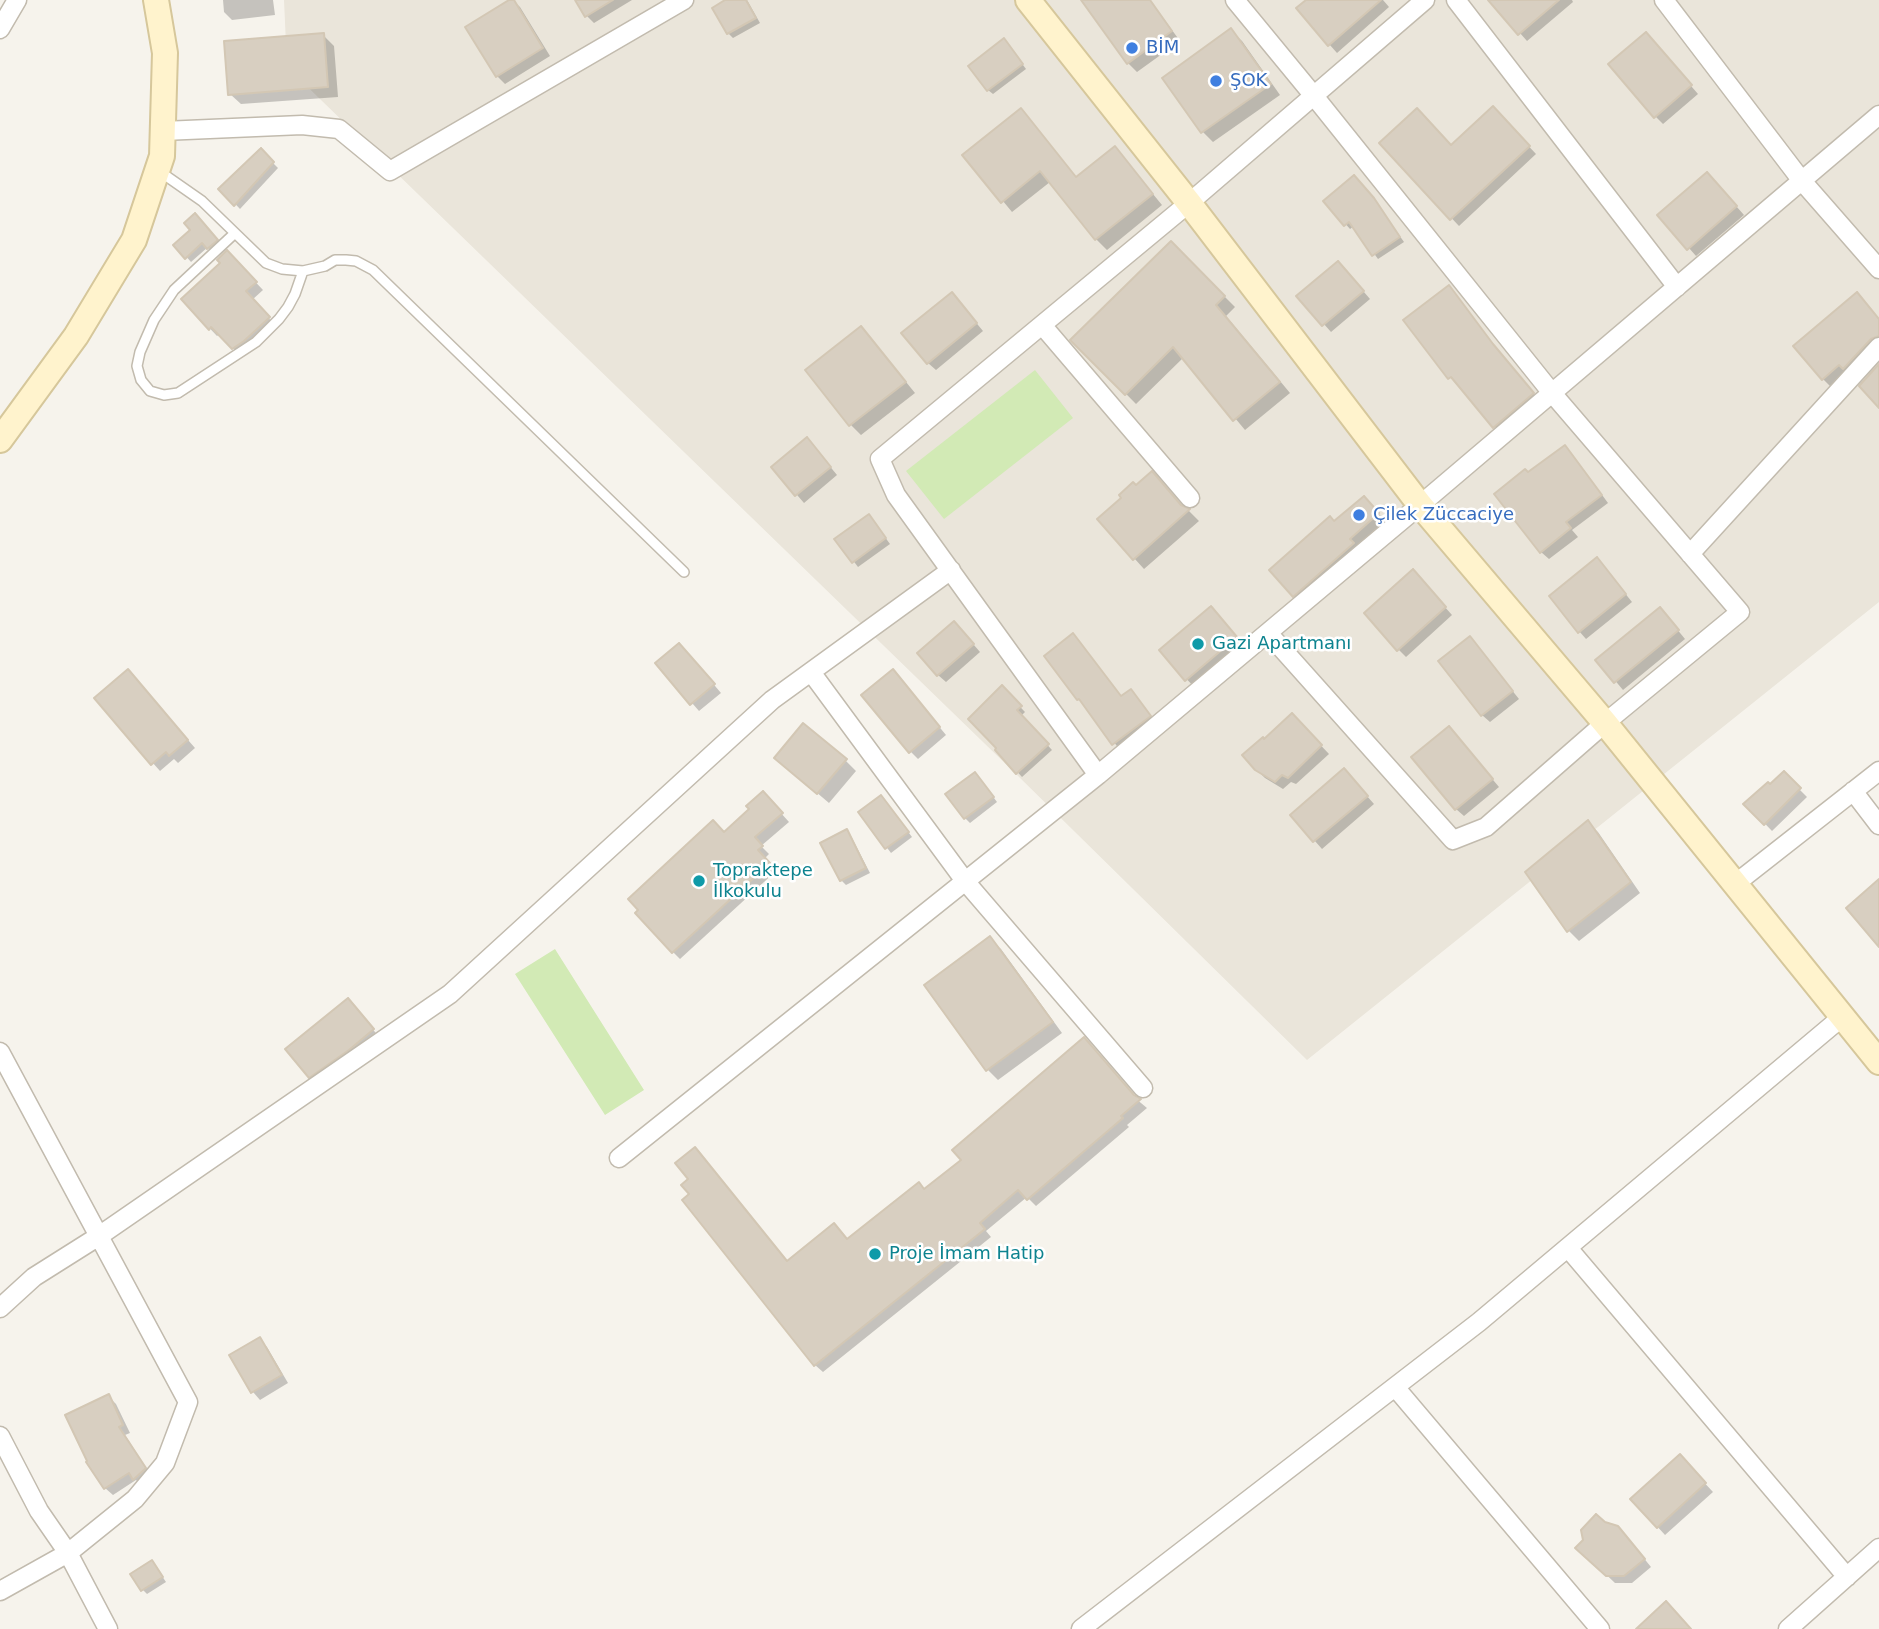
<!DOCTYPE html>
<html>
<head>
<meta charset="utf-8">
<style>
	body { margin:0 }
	canvas { display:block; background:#f6f3ec }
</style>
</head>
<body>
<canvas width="1879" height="1629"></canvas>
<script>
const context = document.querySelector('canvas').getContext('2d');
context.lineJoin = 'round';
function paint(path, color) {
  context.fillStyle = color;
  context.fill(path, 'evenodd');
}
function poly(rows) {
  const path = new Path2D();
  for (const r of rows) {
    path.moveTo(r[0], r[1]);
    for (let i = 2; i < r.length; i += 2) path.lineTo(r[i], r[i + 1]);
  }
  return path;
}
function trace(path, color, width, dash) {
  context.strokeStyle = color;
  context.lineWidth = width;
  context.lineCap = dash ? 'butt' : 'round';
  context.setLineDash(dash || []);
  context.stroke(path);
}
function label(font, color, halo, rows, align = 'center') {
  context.font = font + ' "DejaVu Sans",sans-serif';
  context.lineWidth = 5;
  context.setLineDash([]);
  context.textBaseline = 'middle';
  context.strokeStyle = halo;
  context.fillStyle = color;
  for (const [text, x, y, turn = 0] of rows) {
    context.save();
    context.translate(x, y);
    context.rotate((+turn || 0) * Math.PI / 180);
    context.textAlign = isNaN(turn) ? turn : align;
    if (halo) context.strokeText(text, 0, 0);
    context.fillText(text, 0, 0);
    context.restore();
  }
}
const residential = poly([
	[284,0,1879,0,1879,602,1307,1060,1016,774,287,67]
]);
const green = poly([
	[1035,370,1073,418,944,519,906,471],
	[555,949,644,1090,605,1115,515,974]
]);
const shadow = poly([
	[223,0,273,0,275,15,232,20,224,12],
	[512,0,520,7,550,56,505,84,497,76],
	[577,0,632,0,594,23,587,16],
	[728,0,747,0,760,23,733,38,728,33],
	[1083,0,1150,0,1180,41,1137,72,1128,63],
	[1308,0,1383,0,1389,7,1337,53,1298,9],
	[1491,0,1572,0,1573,2,1527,41],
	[1231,31,1242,41,1280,95,1213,142,1203,132,1165,78],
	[323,35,334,46,338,97,241,104,230,94],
	[1653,42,1698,94,1663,124,1655,116],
	[1008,45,1026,69,993,94,988,90],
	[1493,108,1536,154,1459,226,1381,143,1452,147],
	[1115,148,1162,205,1107,250,1096,239,1050,182,1012,212,965,155,1077,178],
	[261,151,278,168,240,209,221,189],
	[1714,181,1744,215,1696,256,1660,215],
	[1326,202,1378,205,1404,242,1378,259,1354,226,1350,229],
	[200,220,221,245,213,253,208,247,191,262,176,245,192,230],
	[1171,243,1235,307,1226,316,1290,393,1245,430,1184,357,1136,404,1073,340],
	[227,252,263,290,252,300,276,326,241,356,220,334,217,336,183,300,223,263],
	[1345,270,1370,299,1331,332,1299,296],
	[1456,295,1501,354,1540,402,1502,435,1459,384,1457,385,1450,377],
	[959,302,983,331,936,370,928,363],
	[1879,320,1879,346,1830,386,1823,379],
	[861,328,871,339,915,393,861,435,851,425,808,371],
	[814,447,837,475,804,503,773,467],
	[1565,447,1572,454,1608,503,1572,530,1578,537,1549,559,1541,552,1528,474],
	[1124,498,1183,508,1189,511,1199,521,1144,569,1134,558],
	[1371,505,1385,521,1355,547,1359,551,1301,603,1294,596,1335,523],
	[873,521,890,544,858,567,837,539],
	[1604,567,1632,602,1586,639,1579,631],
	[1420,579,1452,615,1406,657,1398,649],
	[1218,616,1243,645,1194,687,1161,651],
	[1667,617,1685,639,1623,690,1598,660],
	[961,630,980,652,946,682,938,675],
	[1470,638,1519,699,1490,722,1482,715],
	[687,653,721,693,699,711,658,664],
	[135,679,195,748,178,763,174,759,160,771,96,699],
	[900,679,946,735,918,759,910,751],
	[1002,688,1025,712,1021,716,1052,750,1022,777,997,750],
	[1131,691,1157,724,1121,751,1079,699,1122,698],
	[1292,715,1329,754,1296,784,1291,782,1283,789,1265,778,1256,769,1264,741],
	[1456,736,1499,787,1464,816,1456,809],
	[776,758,845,760,856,771,829,803],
	[1784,774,1807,797,1772,831,1746,804],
	[1351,778,1374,804,1322,849,1292,815],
	[980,779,997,802,970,823,965,818],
	[770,801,789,822,761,846,769,854,764,859,776,871,680,959,673,952,724,835],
	[886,802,912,837,891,853,860,812],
	[1588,822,1598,832,1640,893,1579,941,1568,930],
	[846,831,851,836,870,873,846,885,841,880],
	[990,939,1001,949,1062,1033,998,1080,988,1070],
	[355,1008,380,1038,318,1084,310,1076],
	[1135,1098,1147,1108,1127,1125,1129,1127,1036,1206,1027,1197,986,1231,991,1237,823,1372,815,1365,787,1263,848,1241,925,1191,963,1160],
	[259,1339,267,1347,288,1383,260,1400,253,1392],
	[108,1396,116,1404,130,1433,125,1435,152,1477,142,1486,136,1480,113,1495,105,1488],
	[1687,1464,1713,1492,1665,1535,1632,1499],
	[1626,1536,1651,1567,1632,1583,1615,1583,1578,1548],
	[156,1567,166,1582,147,1594,143,1590]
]);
const building = poly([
	[509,0,514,0,543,48,496,77,465,27,509,0],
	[575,0,613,0,585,17,575,0],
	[725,0,746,0,756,18,727,34,712,8,725,0],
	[1081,0,1150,0,1172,31,1127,64,1081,0],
	[1306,0,1381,0,1328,46,1296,8,1306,0],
	[1488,0,1559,0,1518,35,1488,0],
	[1231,28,1271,84,1201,133,1162,78,1231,28],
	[1646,32,1692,85,1654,118,1608,64,1646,32],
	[324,33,328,87,228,95,224,41,324,33],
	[1004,38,1023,64,987,91,968,66,1004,38],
	[1493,106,1530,146,1450,220,1379,143,1417,108,1451,145,1493,106],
	[1021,108,1076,177,1115,146,1153,194,1095,240,1040,171,1001,203,962,155,1021,108],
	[261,148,274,162,234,206,218,189,261,148],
	[1707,172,1737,206,1687,250,1657,215,1707,172],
	[1354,175,1374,198,1400,237,1372,256,1349,222,1344,226,1323,201,1354,175],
	[195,213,218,240,207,249,202,243,185,259,173,245,190,230,184,223,195,213],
	[1171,241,1225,296,1216,305,1280,382,1233,421,1173,347,1125,395,1070,340,1171,241],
	[227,250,257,282,246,291,270,317,244,341,232,349,211,327,209,330,181,299,220,263,217,260,227,250],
	[1338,261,1364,291,1322,326,1296,296,1338,261],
	[1449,285,1493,344,1534,393,1493,428,1451,377,1448,379,1403,320,1449,285],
	[952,292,977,323,927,364,901,333,952,292],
	[1857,292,1879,319,1879,336,1871,339,1843,369,1839,365,1822,380,1793,346,1857,292],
	[861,326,906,382,849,426,805,370,861,326],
	[1879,364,1879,408,1859,386,1879,364],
	[807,437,831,467,795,496,771,467,807,437],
	[1565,445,1602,495,1566,522,1571,528,1540,553,1494,494,1525,469,1528,472,1565,445],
	[1152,471,1181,505,1190,509,1133,560,1097,519,1121,498,1119,495,1133,482,1136,485,1152,471],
	[1364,496,1379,513,1350,539,1354,543,1293,597,1269,570,1330,516,1334,521,1364,496],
	[869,514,886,538,852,563,834,539,869,514],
	[1597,557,1626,594,1578,633,1549,596,1597,557],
	[1413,569,1446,607,1397,651,1364,613,1413,569],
	[1211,606,1237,637,1185,681,1159,650,1211,606],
	[1660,607,1679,630,1614,683,1595,660,1660,607],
	[954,621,974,644,937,676,917,653,954,621],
	[1073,633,1121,696,1131,689,1151,716,1112,745,1079,699,1077,700,1044,656,1073,633],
	[1470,636,1513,691,1481,716,1438,661,1470,636],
	[679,643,715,684,690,705,655,663,679,643],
	[128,669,188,740,169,756,166,752,151,765,94,698,128,669],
	[893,669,940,727,909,753,861,695,893,669],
	[1002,685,1022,706,1017,710,1049,744,1016,774,995,750,996,748,968,719,1002,685],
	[1292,713,1322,745,1288,778,1282,775,1275,782,1255,770,1242,755,1263,737,1264,739,1292,713],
	[803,723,847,759,817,794,774,758,803,723],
	[1449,726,1493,779,1455,810,1411,757,1449,726],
	[1344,768,1368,796,1313,842,1290,815,1344,768],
	[1784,771,1801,788,1764,825,1743,804,1768,782,1770,784,1784,771],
	[975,772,994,797,964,819,945,794,975,772],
	[763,791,783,813,755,837,763,846,758,850,770,863,672,953,635,913,638,910,628,899,713,820,724,832,749,809,746,806,763,791],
	[881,795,909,832,885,849,858,812,881,795],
	[1588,820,1631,882,1567,932,1525,872,1588,820],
	[847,829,866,868,840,881,820,843,847,829],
	[1879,879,1879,947,1846,908,1879,879],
	[990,936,1053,1022,986,1071,924,985,990,936],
	[348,998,374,1029,349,1050,309,1078,285,1049,348,998],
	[1084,1037,1134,1095,1141,1099,1121,1116,1123,1118,1027,1200,1018,1190,980,1223,985,1229,814,1366,682,1200,689,1194,681,1185,688,1179,675,1163,695,1147,787,1261,834,1223,847,1239,919,1182,924,1189,961,1160,952,1150,1084,1037],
	[260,1337,282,1375,251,1393,229,1355,260,1337],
	[109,1394,123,1425,119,1427,146,1468,133,1480,129,1473,104,1489,86,1462,87,1461,65,1415,109,1394],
	[1680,1454,1706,1483,1657,1528,1630,1499,1680,1454],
	[1596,1514,1605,1522,1618,1526,1645,1559,1624,1576,1606,1576,1575,1548,1583,1540,1581,1530,1596,1514],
	[152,1560,163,1577,141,1591,130,1574,152,1560],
	[1666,1601,1691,1629,1636,1629,1666,1601]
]);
const lane = poly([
	[159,171,202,201,266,263,282,269,303,271,325,266,335,260,346,260,356,261,373,270,684,572],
	[235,233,174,290,154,320,140,352,137,366,141,380,150,391,164,395,178,393,256,342,279,319,288,307,295,294,303,271]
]);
const street = poly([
	[1235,0,1314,96,1552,393,1740,612,1605,723,1486,827,1453,840,1268,633],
	[1456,0,1677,287],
	[1664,0,1802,181,1879,269],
	[0,29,17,0],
	[163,131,302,125,339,129,390,171,684,0],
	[1042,325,1190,498],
	[1690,554,1879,347],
	[811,672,965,881,1143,1088],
	[1098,775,896,495,880,459,1189,203,1425,0],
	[1853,791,1879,825],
	[1735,884,1879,771],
	[0,1052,188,1402,165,1463,135,1499,68,1553,39,1511,0,1436],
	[619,1158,1098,775,1420,505,1879,115],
	[1568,1248,1847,1577],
	[0,1308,34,1277,99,1236,450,994,772,700,951,570],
	[1395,1387,1600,1629],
	[0,1591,68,1553,108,1629],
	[1081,1629,1479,1322,1842,1017],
	[1788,1629,1879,1548]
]);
const secondary = poly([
	[1028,0,1189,203,1420,505,1605,723,1879,1062],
	[0,440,76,336,134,240,162,156,165,53,156,0]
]);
const markers = [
	[1132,48,7,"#3f7fe0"],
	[1216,81,7,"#3f7fe0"],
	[1359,515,7,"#3f7fe0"],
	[1198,644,7,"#0f9aa8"],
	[699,881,7,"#0f9aa8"],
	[875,1254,7,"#0f9aa8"]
];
const shopNames = [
	["BİM",1146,48],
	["ŞOK",1230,81],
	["Çilek Züccaciye",1373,515]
];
const cultureNames = [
	["Gazi Apartmanı",1212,644],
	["Topraktepe",713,871],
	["İlkokulu",713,892],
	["Proje İmam Hatip",889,1254]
];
paint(residential, '#eae5da');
paint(green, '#d2eab5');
paint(shadow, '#0003');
paint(building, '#d8cfc1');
trace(building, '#d3c7b4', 2);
trace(lane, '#c2bbae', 12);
trace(street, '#c2bbae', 21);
trace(secondary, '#d6c79b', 28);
trace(lane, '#fff', 9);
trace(street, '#fff', 18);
trace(secondary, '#fff3cd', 24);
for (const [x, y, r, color] of markers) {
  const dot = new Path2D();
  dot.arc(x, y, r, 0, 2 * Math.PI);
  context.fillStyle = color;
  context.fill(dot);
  trace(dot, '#fff', 2.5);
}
label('18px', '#366cbe', '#fff', shopNames, 'left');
label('18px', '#0d838f', '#fff', cultureNames, 'left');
</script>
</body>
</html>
